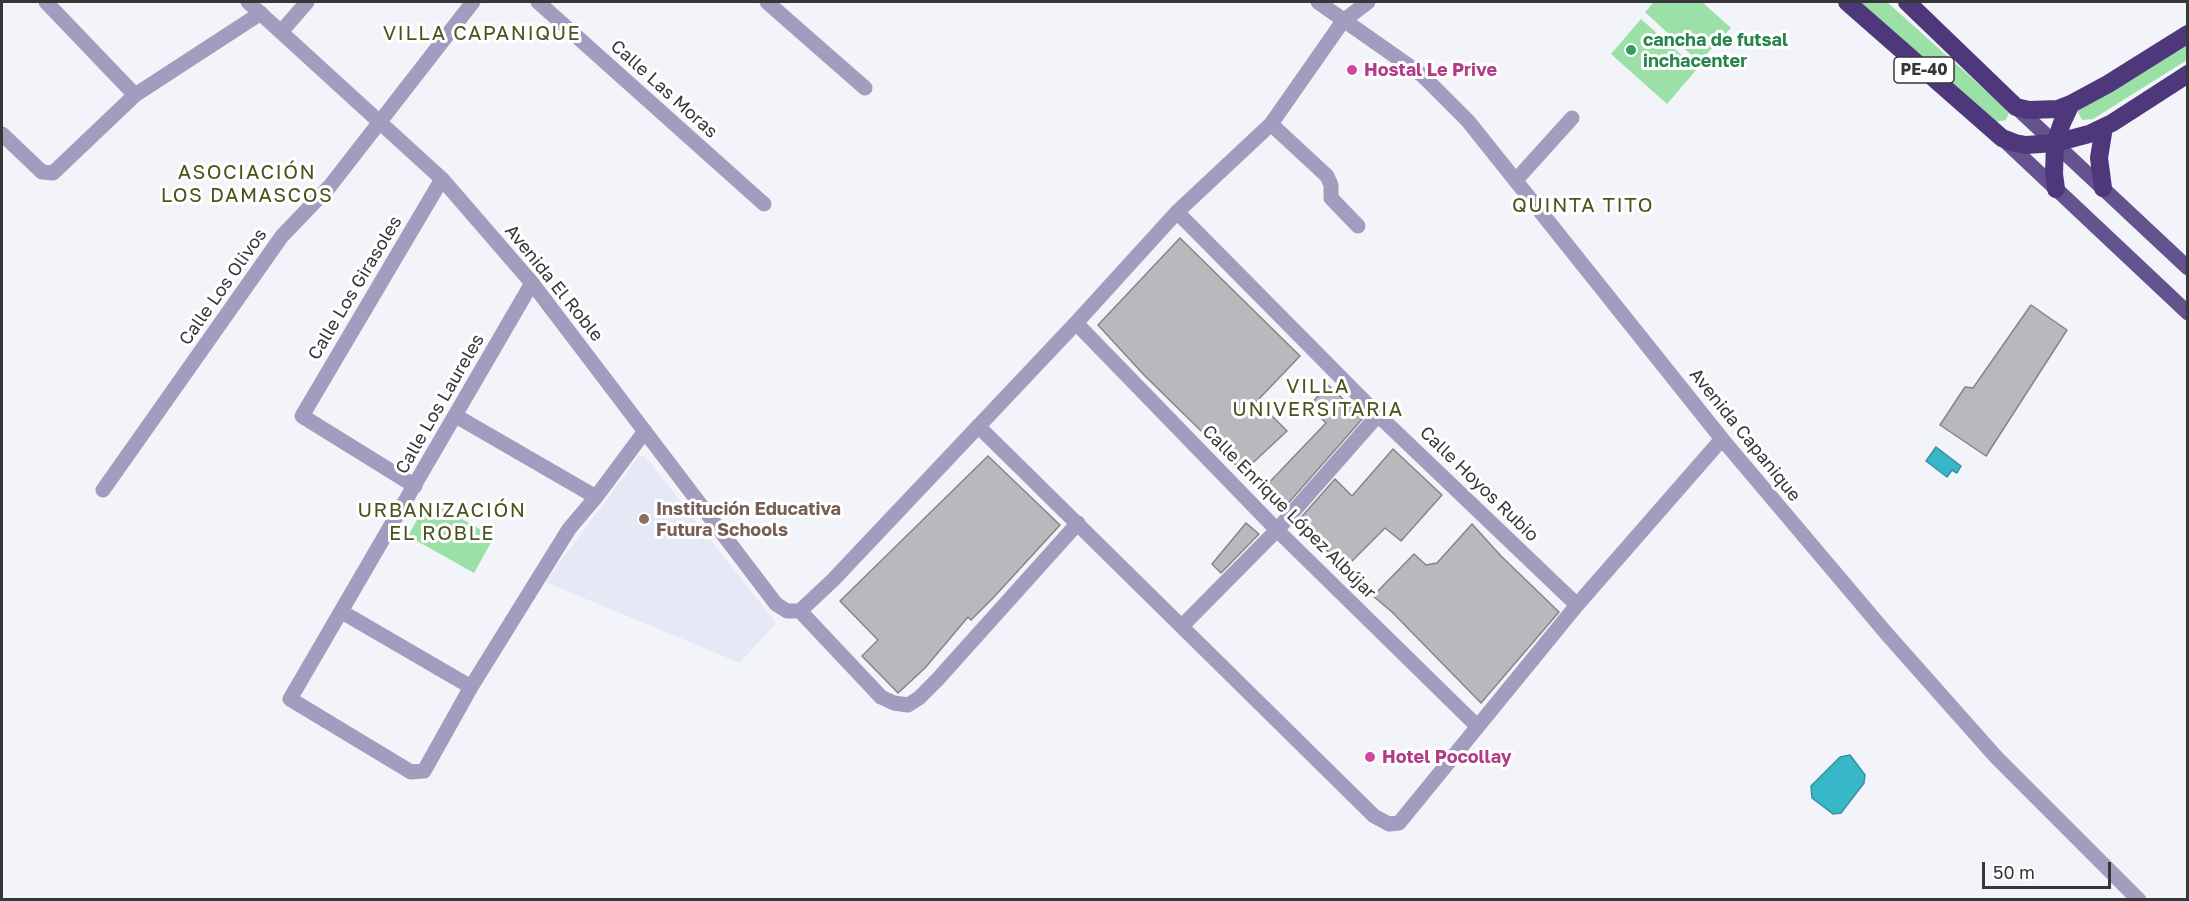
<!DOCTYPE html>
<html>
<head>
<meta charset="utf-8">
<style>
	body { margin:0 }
	#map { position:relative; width:2189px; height:901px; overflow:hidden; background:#f2f4f9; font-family:"Golos Text",sans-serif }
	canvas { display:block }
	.frame { position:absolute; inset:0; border:3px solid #363739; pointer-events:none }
	.scale { position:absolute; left:1982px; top:862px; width:129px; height:27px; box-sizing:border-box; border:3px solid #363739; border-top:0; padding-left:8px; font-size:18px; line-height:21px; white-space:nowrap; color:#363739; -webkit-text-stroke:4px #fff; paint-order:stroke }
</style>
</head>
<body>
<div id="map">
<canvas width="2189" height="901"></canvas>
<div class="frame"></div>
<div class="scale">50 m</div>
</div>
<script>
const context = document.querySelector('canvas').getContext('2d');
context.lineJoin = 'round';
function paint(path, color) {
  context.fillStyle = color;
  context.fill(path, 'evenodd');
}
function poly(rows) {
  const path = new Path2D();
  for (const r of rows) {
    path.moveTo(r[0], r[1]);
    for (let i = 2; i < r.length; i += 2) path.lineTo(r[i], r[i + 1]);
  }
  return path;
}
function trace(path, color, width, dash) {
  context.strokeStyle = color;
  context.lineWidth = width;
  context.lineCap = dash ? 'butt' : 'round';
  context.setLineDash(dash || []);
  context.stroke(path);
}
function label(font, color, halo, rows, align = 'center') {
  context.font = font + ' "Golos Text",sans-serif';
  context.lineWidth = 6;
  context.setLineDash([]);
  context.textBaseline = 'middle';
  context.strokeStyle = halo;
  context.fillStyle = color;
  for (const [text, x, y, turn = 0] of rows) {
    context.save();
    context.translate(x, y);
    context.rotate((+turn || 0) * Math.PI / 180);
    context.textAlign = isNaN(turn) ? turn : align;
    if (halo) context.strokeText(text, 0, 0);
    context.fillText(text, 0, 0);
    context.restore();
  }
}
const built = poly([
	[639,456,645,456,776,623,740,663,545,582]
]);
const green = poly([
	[1654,2,1702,2,1731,28,1699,62,1645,12],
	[1860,2,1887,2,2003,106,2009,113,2006,120,1996,122],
	[1641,19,1697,69,1667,104,1611,54],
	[2187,38,2187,60,2093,119,2082,120,2078,112,2080,105],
	[428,500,494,537,474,573,408,536]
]);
const water = poly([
	[1936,447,1961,466,1957,473,1952,470,1947,477,1926,461,1936,447],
	[1850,755,1865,775,1864,783,1841,813,1833,814,1812,798,1811,786,1840,757,1850,755]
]);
const building = poly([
	[1180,238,1300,356,1257,401,1287,431,1243,472,1144,375,1098,325,1180,238],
	[2031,305,2067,330,1986,456,1940,425,1965,387,1973,388,2031,305],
	[1328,385,1363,418,1284,508,1281,506,1279,508,1262,490,1326,423,1309,406,1328,385],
	[1393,449,1442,495,1401,541,1385,528,1345,568,1297,522,1335,479,1352,496,1393,449],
	[988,456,1060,525,993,598,971,620,968,617,925,668,898,693,862,656,878,640,840,601,988,456],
	[1246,523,1259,534,1221,573,1212,564,1246,523],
	[1472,524,1501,556,1559,612,1481,703,1392,612,1373,596,1414,554,1426,565,1437,563,1472,524]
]);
const minor = poly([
	[46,2,135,95],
	[248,2,442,179,532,283,776,604,787,611,800,611],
	[538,2,764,204],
	[767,2,865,88],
	[1318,2,1422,75,1468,121,1722,439,1886,633,1996,757,2139,900],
	[281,32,307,2],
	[1271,124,1327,176,1331,185,1331,198,1358,226],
	[2,134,42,172,53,173,135,95,261,13],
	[1516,180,1572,118],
	[1177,212,1378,415,1577,605],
	[532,283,290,699,411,772,424,771,471,687,569,529,596,497,645,431],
	[1076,323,1277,530,1477,726],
	[456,416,596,497],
	[978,426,1374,816,1389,824,1399,823,1577,605,1722,439],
	[415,486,302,416,442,179],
	[103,490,282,236,330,186,473,2],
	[800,611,833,580,1076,323,1177,212,1271,124,1343,21,1368,2],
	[800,611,881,697,894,703,908,705,919,698,937,680,1078,523],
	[342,612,471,687],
	[1182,626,1277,530,1378,415]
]);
const major = poly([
	[2016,107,2188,268],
	[2002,138,2188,313]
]);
const highway = poly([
	[1847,2,2002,138,2015,143,2026,145,2055,143,2089,134,2112,123,2188,74],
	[1907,2,2016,107,2029,110,2058,109,2071,104,2108,84,2188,34],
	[2103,188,2099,158,2104,127],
	[2056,189,2054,174,2055,143,2062,123,2071,104]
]);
const markers = [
	[1631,50,6,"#2e9e5b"],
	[1352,70,6,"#d1479c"],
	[644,519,6,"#8d6e63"],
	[1370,757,6,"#d1479c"]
];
const shields = [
	[1924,70,60]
];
const shieldNames = [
	["PE-40",1924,70]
];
const leisureNames = [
	["cancha de futsal",1643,40],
	["inchacenter",1643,61]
];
const hotelNames = [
	["Hostal Le Prive",1364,70],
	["Hotel Pocollay",1382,757]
];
const streetNames = [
	["Calle Las Moras",664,89,42],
	["Avenida El Roble",554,283,51],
	["Calle Los Olivos",223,287,-55],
	["Calle Los Girasoles",355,288,-59],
	["Calle Los Laureles",440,404,-60],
	["Avenida Capanique",1745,435,51],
	["Calle Hoyos Rubio",1479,484,44],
	["Calle Enrique López Albújar",1289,512,45]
];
const educationNames = [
	["Institución Educativa",656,509],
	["Futura Schools",656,530]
];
const neighbourhoodNames = [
	["VILLA CAPANIQUE",482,34],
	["ASOCIACIÓN",247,173],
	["LOS DAMASCOS",247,196],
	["QUINTA TITO",1583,206],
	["VILLA",1318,387],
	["UNIVERSITARIA",1318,410],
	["URBANIZACIÓN",442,511],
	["EL ROBLE",442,534]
];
paint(built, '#e4e9f5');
paint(green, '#9ae0a7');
paint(water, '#38b7c9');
trace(water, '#37919e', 1.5);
paint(building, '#b8b8bd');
trace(building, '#848489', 1.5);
trace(minor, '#a49cbe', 15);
trace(major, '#64538e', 15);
trace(highway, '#4e387b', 18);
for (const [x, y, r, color] of markers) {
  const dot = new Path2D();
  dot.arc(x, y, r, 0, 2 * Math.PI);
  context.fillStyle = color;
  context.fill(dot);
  trace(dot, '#fff', 2);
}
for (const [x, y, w] of shields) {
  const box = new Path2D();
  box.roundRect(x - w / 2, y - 13, w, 26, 4.5);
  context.fillStyle = '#fff';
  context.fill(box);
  trace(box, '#363739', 1.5);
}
label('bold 16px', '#363739', null, shieldNames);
label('bold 18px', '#27864d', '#fff', leisureNames, 'left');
label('bold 18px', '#b23c85', '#fff', hotelNames, 'left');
label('18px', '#363739', '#fff', streetNames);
label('bold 18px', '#785e54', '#fff', educationNames, 'left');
context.letterSpacing = '1.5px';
label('20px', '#49531a', '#fff', neighbourhoodNames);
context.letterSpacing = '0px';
</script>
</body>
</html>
